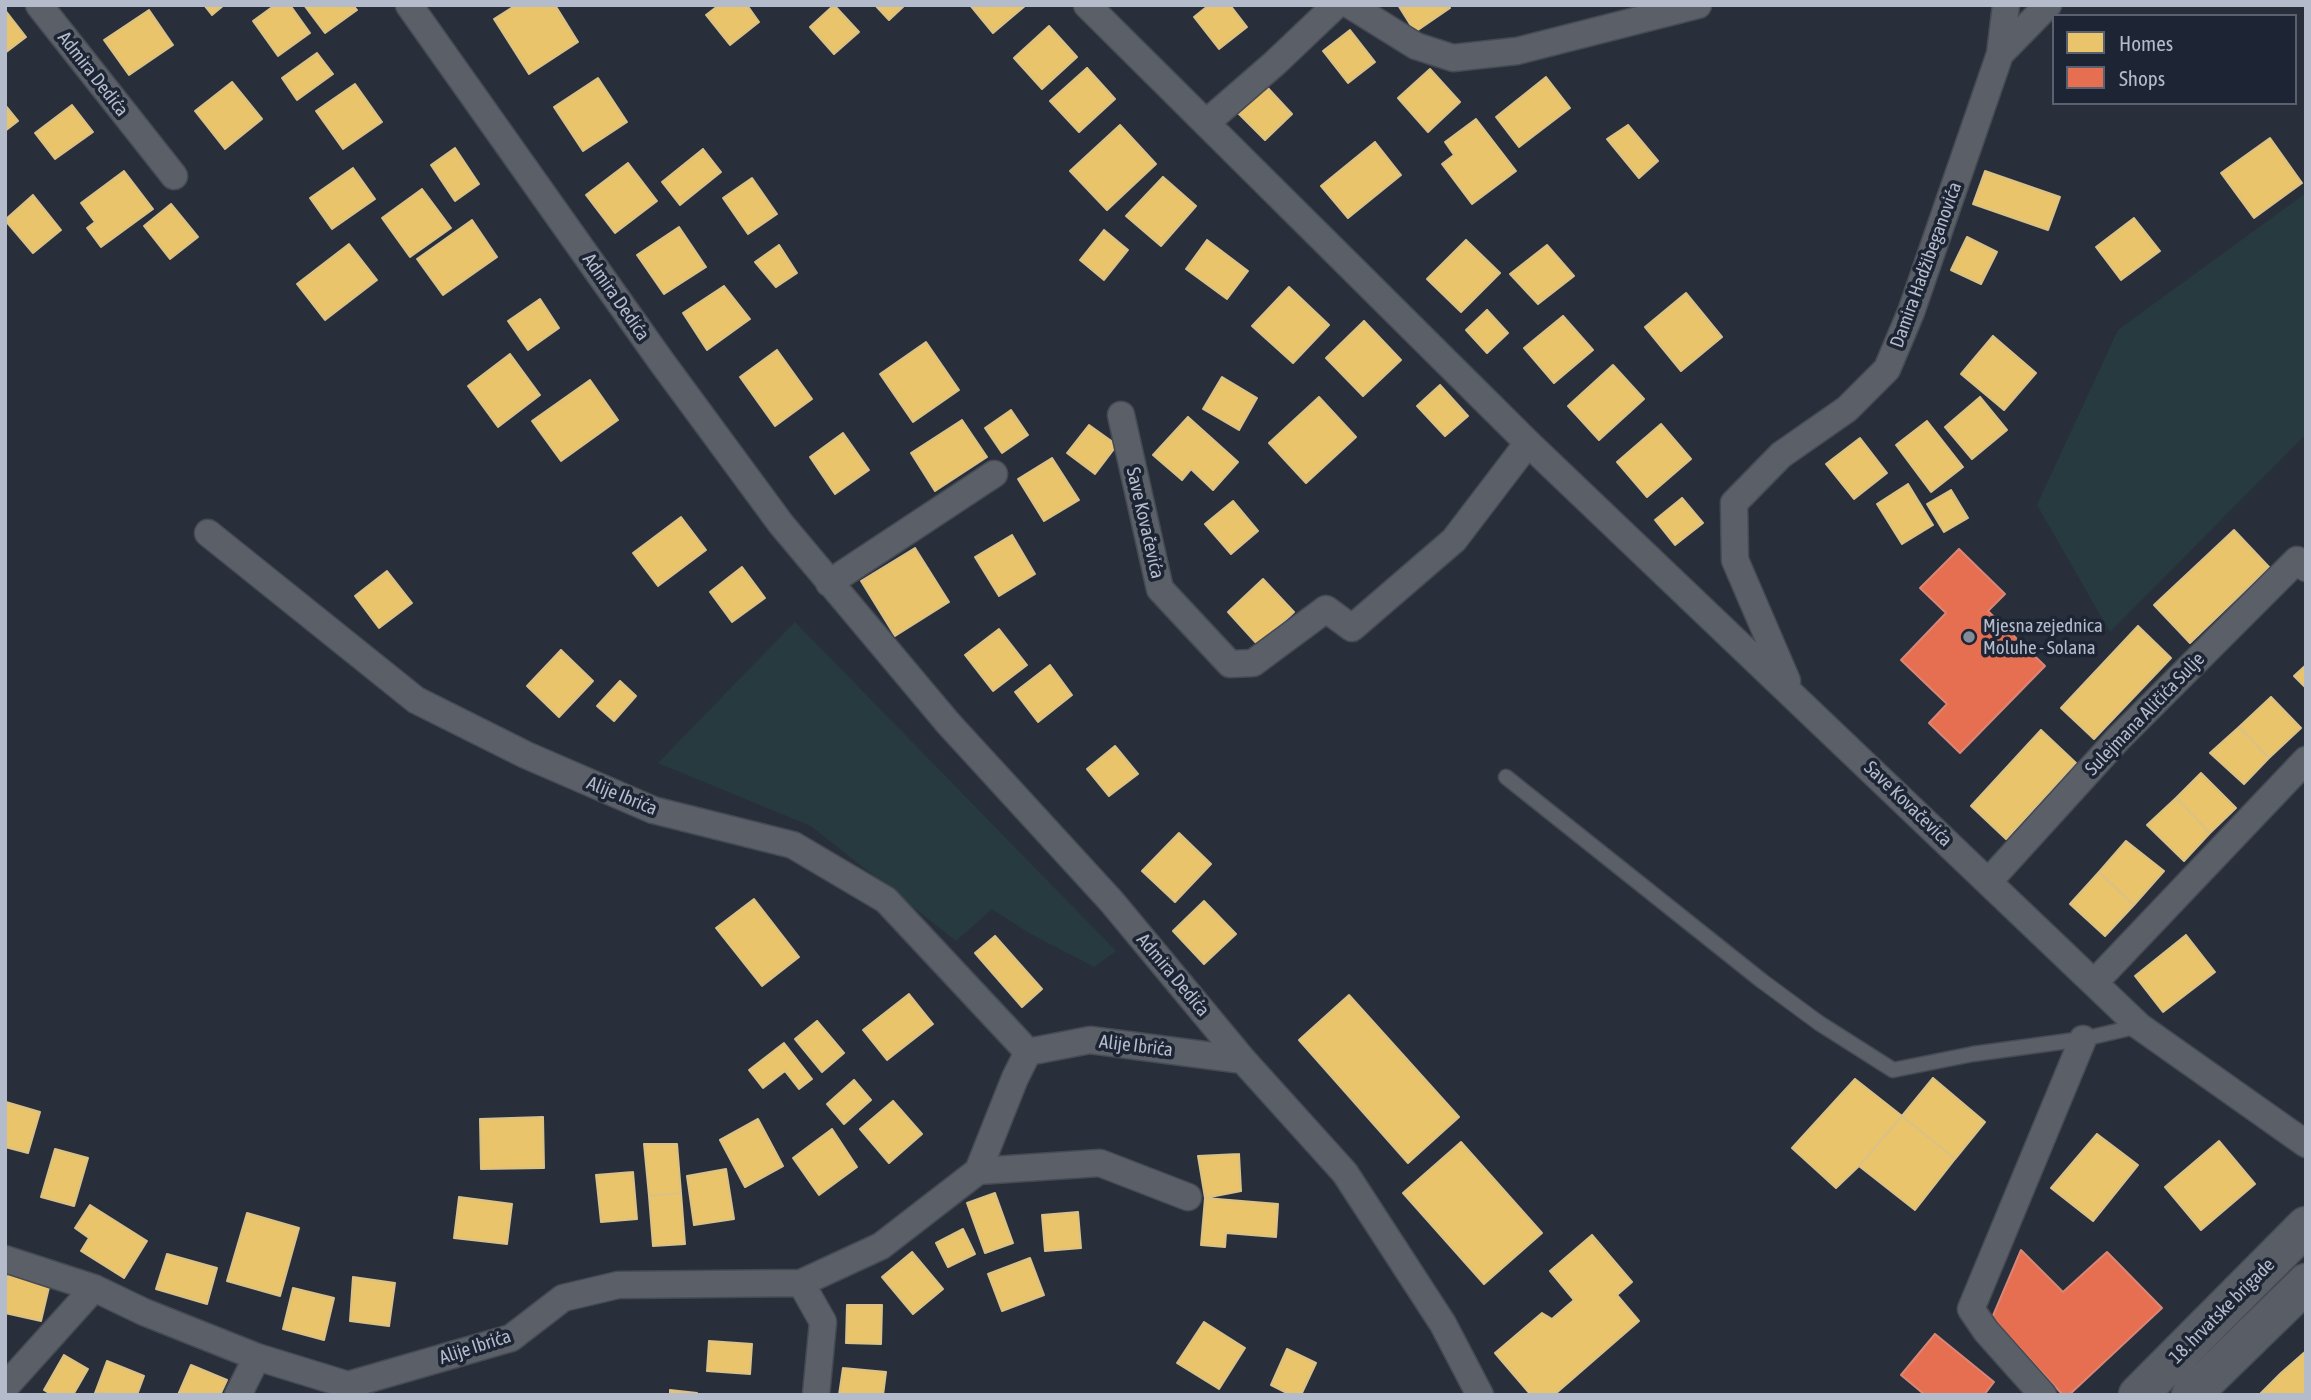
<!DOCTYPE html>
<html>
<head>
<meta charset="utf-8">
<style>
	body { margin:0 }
	#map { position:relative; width:2311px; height:1400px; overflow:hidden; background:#292f3a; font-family:"Asap Condensed",sans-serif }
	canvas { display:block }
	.frame { position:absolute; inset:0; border:7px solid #b4bbcb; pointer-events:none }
	.legend { position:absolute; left:2052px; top:14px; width:245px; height:91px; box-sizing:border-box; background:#1d2535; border:2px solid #596171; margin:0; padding:9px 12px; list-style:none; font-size:21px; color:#b4bbcb }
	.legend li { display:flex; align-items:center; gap:14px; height:35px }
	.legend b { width:35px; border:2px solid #596171 }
</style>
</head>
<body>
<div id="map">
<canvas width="2311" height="1400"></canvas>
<div class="frame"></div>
<ul class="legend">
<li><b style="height:19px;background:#e9c46a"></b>Homes</li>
<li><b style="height:19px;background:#e76f51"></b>Shops</li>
</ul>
</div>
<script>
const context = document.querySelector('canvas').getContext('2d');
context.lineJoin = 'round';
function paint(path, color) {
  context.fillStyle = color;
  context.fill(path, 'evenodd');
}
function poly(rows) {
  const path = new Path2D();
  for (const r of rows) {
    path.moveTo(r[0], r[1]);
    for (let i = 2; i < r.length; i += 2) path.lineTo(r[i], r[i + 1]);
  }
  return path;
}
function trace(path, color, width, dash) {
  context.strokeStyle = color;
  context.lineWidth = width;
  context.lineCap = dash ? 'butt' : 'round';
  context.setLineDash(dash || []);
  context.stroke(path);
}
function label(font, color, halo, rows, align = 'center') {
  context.font = font + ' "Asap Condensed",sans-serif';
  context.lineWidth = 7;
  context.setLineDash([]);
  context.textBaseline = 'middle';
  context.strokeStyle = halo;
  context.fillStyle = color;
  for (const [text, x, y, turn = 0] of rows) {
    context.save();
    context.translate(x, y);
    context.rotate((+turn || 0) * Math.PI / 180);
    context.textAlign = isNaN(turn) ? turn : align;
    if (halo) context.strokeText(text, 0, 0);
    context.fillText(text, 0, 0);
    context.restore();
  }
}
const green = poly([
	[2306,193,2306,434,2110,632,2037,505,2118,330],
	[795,622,1116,951,1094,967,1029,933,992,909,956,941,811,826,658,763]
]);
const homes = poly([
	[204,5,224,5,212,15,204,5],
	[275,5,290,5,310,33,278,56,253,21,275,5],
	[304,5,353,5,357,10,325,33,304,5],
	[516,5,555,5,578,42,529,74,494,19,516,5],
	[719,5,747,5,759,22,730,45,706,15,719,5],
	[834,5,859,32,834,54,810,27,834,5],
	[875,5,905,5,889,20,875,5],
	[970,5,1026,5,993,33,970,5],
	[1209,5,1230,5,1247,27,1219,49,1194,17,1209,5],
	[1398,5,1449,5,1450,8,1415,32,1398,5],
	[5,10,26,37,5,53,5,10],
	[149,10,173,45,129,75,104,40,149,10],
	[1049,26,1077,57,1042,89,1014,58,1049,26],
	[1350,30,1375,62,1348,83,1323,51,1350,30],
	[317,53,333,74,297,100,282,78,317,53],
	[1087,68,1115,99,1079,132,1050,101,1087,68],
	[1430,69,1460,102,1428,132,1398,98,1430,69],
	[1546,77,1570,108,1519,147,1496,117,1546,77],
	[598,78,627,122,583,151,554,107,598,78],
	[232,82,262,119,225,149,195,111,232,82],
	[355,84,382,122,343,149,316,111,355,84],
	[1266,86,1292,114,1265,140,1238,113,1266,86],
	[5,105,18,121,5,131,5,105],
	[72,105,93,132,55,159,35,133,72,105],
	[1476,119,1516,171,1472,204,1442,164,1454,155,1445,142,1476,119],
	[1120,125,1156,164,1107,210,1070,171,1120,125],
	[1628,125,1658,161,1639,178,1607,139,1628,125],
	[2270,138,2302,183,2254,218,2221,173,2270,138],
	[1375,142,1401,175,1348,218,1321,186,1375,142],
	[455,148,479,184,455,201,431,165,455,148],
	[703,149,721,172,680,205,662,182,703,149],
	[628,163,657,201,615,233,586,195,628,163],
	[353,168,375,199,332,229,310,198,353,168],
	[124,171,153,209,101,247,87,228,95,222,81,203,124,171],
	[1985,171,2060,197,2048,230,1973,204,1985,171],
	[1163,177,1196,206,1161,246,1126,216,1163,177],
	[752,178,777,214,748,234,723,198,752,178],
	[422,189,451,228,410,257,382,218,422,189],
	[33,195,61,230,33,253,5,220,33,195],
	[171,204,198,237,170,259,144,226,171,204],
	[2134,218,2160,251,2121,280,2096,247,2134,218],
	[472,220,497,257,443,295,417,259,472,220],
	[679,227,706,267,664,294,637,255,679,227],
	[1104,230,1128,250,1104,280,1080,260,1104,230],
	[1967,237,1997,252,1981,284,1951,270,1967,237],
	[1207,240,1248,271,1227,299,1186,269,1207,240],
	[1466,240,1500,273,1461,312,1427,279,1466,240],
	[349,244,377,280,325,320,297,284,349,244],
	[779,245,797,273,776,287,755,262,779,245],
	[1547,245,1574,276,1538,304,1510,274,1547,245],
	[724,286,750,319,707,350,683,313,724,286],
	[1289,287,1329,325,1293,363,1252,326,1289,287],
	[1686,293,1722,337,1681,371,1645,327,1686,293],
	[540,299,559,328,528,350,508,321,540,299],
	[1487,310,1508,333,1487,353,1466,330,1487,310],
	[1563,316,1593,350,1554,383,1524,348,1563,316],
	[1364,321,1401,360,1363,396,1326,358,1364,321],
	[1993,336,2036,373,2004,410,1961,374,1993,336],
	[926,342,959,390,913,422,880,374,926,342],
	[777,350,812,399,775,426,740,377,777,350],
	[510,354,540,395,498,427,468,386,510,354],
	[1613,365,1644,399,1599,440,1568,406,1613,365],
	[1222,377,1257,398,1239,430,1203,409,1222,377],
	[590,380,618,420,561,461,532,421,590,380],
	[1440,385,1468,416,1445,436,1417,406,1440,385],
	[1319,397,1356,437,1306,483,1269,443,1319,397],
	[1980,397,2007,430,1972,459,1945,427,1980,397],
	[1011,410,1028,435,1002,453,985,428,1011,410],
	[1188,417,1238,462,1213,490,1191,469,1182,480,1153,455,1188,417],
	[962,420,987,457,935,491,911,453,962,420],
	[1927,421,1963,467,1931,492,1896,445,1927,421],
	[1661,424,1691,459,1647,497,1617,462,1661,424],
	[1089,425,1117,445,1095,474,1067,453,1089,425],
	[843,433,869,470,835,494,810,457,843,433],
	[1860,438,1887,473,1854,499,1826,464,1860,438],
	[1052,458,1079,500,1044,521,1018,479,1052,458],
	[1908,484,1933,525,1902,544,1877,504,1908,484],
	[1951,490,1968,518,1944,532,1927,504,1951,490],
	[1682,498,1703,523,1675,545,1655,520,1682,498],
	[1233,501,1258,531,1231,554,1205,524,1233,501],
	[681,517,706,550,658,586,633,553,681,517],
	[2234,530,2269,567,2190,643,2154,605,2234,530],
	[1012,535,1035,574,999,596,975,557,1012,535],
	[915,548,949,602,895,636,861,581,915,548],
	[742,567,765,598,732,622,710,592,742,567],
	[387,571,412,603,379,628,355,596,387,571],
	[1263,579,1294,612,1258,645,1228,612,1263,579],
	[2138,626,2171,658,2094,739,2061,708,2138,626],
	[999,629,1027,665,993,691,965,655,999,629],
	[561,650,593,681,559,717,527,686,561,650],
	[1050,665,1072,695,1038,722,1015,692,1050,665],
	[2306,665,2306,688,2294,676,2306,665],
	[620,681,636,696,614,721,597,706,620,681],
	[2271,697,2301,728,2269,758,2239,727,2271,697],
	[2239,727,2269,758,2244,784,2210,753,2239,727],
	[2041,730,2076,763,2006,839,1971,806,2041,730],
	[1115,746,1138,774,1109,796,1087,769,1115,746],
	[2201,773,2236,808,2210,833,2176,798,2201,773],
	[2176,798,2210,833,2184,861,2147,825,2176,798],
	[1179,833,1211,864,1175,902,1142,871,1179,833],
	[2126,841,2164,871,2134,905,2099,872,2126,841],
	[2099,872,2134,905,2105,936,2070,904,2099,872],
	[754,899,799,957,762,986,716,928,754,899],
	[1204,901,1236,934,1204,964,1173,931,1204,901],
	[2186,935,2215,972,2163,1012,2135,976,2186,935],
	[995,936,1042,989,1022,1007,975,953,995,936],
	[909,994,933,1024,887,1060,863,1030,909,994],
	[1349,995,1459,1117,1408,1163,1299,1040,1349,995],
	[817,1021,844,1053,822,1072,795,1039,817,1021],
	[784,1043,812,1079,799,1089,785,1071,763,1088,749,1070,784,1043],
	[1933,1078,1985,1122,1955,1159,1902,1116,1933,1078],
	[1855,1079,1902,1116,1859,1166,1836,1188,1792,1148,1855,1079],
	[854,1080,871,1100,844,1124,827,1104,854,1080],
	[893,1101,922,1134,889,1163,860,1129,893,1101],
	[6,1102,40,1112,28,1153,5,1147,6,1102],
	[1902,1116,1955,1159,1915,1210,1859,1166,1902,1116],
	[543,1117,544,1168,481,1169,480,1119,543,1117],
	[758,1119,783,1166,745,1187,720,1140,758,1119],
	[832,1129,857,1167,819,1195,793,1158,832,1129],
	[2097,1134,2138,1165,2093,1221,2051,1188,2097,1134],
	[2219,1141,2255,1184,2201,1230,2165,1187,2219,1141],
	[1461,1142,1542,1233,1484,1284,1403,1193,1461,1142],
	[644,1144,677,1144,681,1193,649,1196,644,1144],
	[55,1149,88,1158,74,1206,41,1197,55,1149],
	[1239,1154,1241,1191,1205,1198,1198,1156,1239,1154],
	[726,1169,734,1219,694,1225,687,1176,726,1169],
	[633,1172,637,1219,601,1222,596,1175,633,1172],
	[681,1193,685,1244,653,1246,649,1196,681,1193],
	[995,1193,1013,1243,985,1253,967,1203,995,1193],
	[459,1197,512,1204,507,1244,454,1238,459,1197],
	[1205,1198,1278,1204,1276,1237,1226,1233,1225,1247,1201,1245,1205,1198],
	[90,1205,147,1241,124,1278,81,1251,89,1238,75,1228,90,1205],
	[1078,1212,1081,1248,1045,1251,1042,1215,1078,1212],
	[247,1213,299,1228,280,1296,227,1281,247,1213],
	[963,1229,975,1254,948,1267,936,1243,963,1229],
	[1592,1235,1632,1282,1617,1295,1639,1321,1554,1395,1531,1395,1495,1353,1542,1313,1552,1319,1574,1300,1550,1271,1592,1235],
	[912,1252,943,1289,913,1314,882,1277,912,1252],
	[167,1254,217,1268,207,1304,156,1289,167,1254],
	[1030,1258,1044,1295,1002,1311,988,1274,1030,1258],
	[9,1273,50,1283,41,1321,5,1313,5,1286,9,1273],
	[353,1277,395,1283,389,1326,350,1321,353,1277],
	[293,1288,334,1298,324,1340,283,1329,293,1288],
	[847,1305,882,1305,881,1344,846,1343,847,1305],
	[1204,1322,1245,1348,1219,1389,1177,1363,1204,1322],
	[709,1341,752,1344,750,1374,707,1371,709,1341],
	[1287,1349,1316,1363,1301,1395,1291,1395,1271,1385,1287,1349],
	[2306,1351,2306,1395,2259,1395,2281,1373,2306,1351],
	[64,1355,88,1369,73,1395,52,1395,44,1390,64,1355],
	[107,1361,144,1376,137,1395,95,1393,107,1361],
	[191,1365,227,1380,220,1395,178,1395,191,1365],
	[843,1368,886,1372,883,1395,839,1395,843,1368],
	[670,1390,697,1393,696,1395,670,1395,670,1390]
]);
const shops = poly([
	[1959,549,2005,594,1988,611,2045,666,1960,753,1929,723,1947,704,1901,660,1946,613,1920,588,1959,549],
	[2021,1250,2063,1292,2107,1252,2162,1308,2069,1395,2063,1395,1992,1318,2021,1250],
	[1935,1334,1994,1382,1984,1395,1925,1395,1901,1375,1935,1334]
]);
const lane = poly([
	[1506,777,1762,981,1819,1023,1893,1070,1973,1054,2083,1039,2139,1026]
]);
const street = poly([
	[39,5,174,176],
	[409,5,661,361,781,524,948,723,1112,902,1243,1060,1345,1173,1443,1324,1480,1395],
	[1087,5,1528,443,2139,1026,2306,1144],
	[1350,5,1416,46,1453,58,1517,51,1698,5],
	[2000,54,2006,5],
	[1206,123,1275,63,1336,5],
	[1121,415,1160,589,1230,664,1253,663,1326,609,1352,628,1454,540,1528,443],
	[208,533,416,700,526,755,653,810,793,845,886,900,1028,1052],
	[829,583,994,474],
	[1787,681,1735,560,1734,503,1781,455,1847,409,1887,369,1911,312,2000,54,2048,5],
	[1989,881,2118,739,2297,560,2306,568],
	[2095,982,2306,760],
	[978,1171,1100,1163,1188,1197],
	[5,1259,94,1288,144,1312,257,1357,348,1385,511,1338,563,1298,618,1285,801,1283,881,1246,978,1171,1015,1078,1028,1052,1090,1040,1243,1060],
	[801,1283,823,1322,816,1395],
	[5,1387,94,1288],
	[238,1395,257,1357],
	[2043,1395,1986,1331,1971,1309,2083,1039]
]);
const secondary = poly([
	[2138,1395,2306,1226],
	[2191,1395,2306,1283]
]);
const markers = [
	[1969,637,7,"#838a98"]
];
const streetNames = [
	["Admira Dedića",93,74,52],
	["Damira Hadžibeganovića",1926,265,-70],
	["Admira Dedića",616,297,55],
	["Save Kovačevića",1145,523,77],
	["Sulejmana Aličića Sulje",2145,714,-46],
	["Alije Ibrića",622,796,22],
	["Save Kovačevića",1908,804,44],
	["Admira Dedića",1173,975,50],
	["Alije Ibrića",1136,1046,7],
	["18. hrvatske brigade",2222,1311,-45],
	["Alije Ibrića",475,1347,-18]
];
const poiNames = [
	["Mjesna zejednica",1983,626],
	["Moluhe - Solana",1983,648]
];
paint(green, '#263a40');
paint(homes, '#e9c46a');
trace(homes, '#d9c187', 2);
paint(shops, '#e76f51');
trace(shops, '#d88676', 2);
trace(lane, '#464b53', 17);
trace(street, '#464b53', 29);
trace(secondary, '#464b53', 41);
trace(lane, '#5b5f67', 14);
trace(street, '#5b5f67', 26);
trace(secondary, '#595d66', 38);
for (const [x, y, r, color] of markers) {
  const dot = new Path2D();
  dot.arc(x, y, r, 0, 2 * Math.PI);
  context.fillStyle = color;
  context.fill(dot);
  trace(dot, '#1d2535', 2.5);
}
label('19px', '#b4bbcb', '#1d2535', streetNames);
label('19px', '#b4bbcb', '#1d2535', poiNames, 'left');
</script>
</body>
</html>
